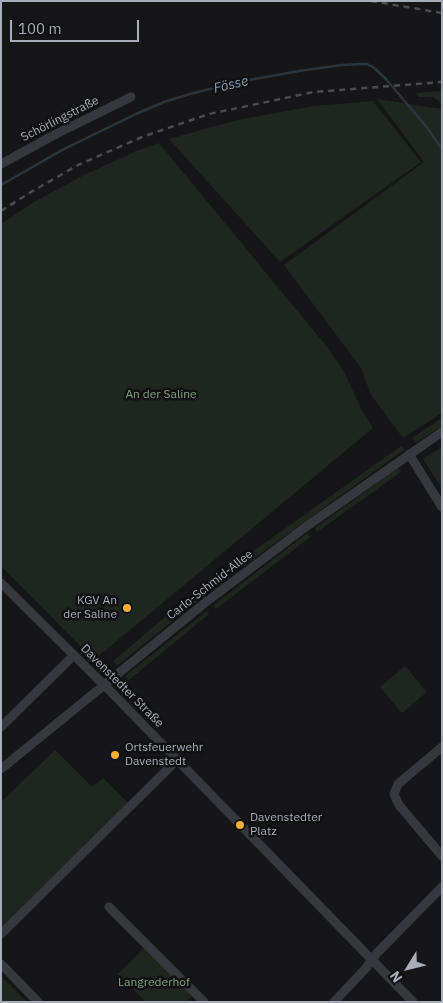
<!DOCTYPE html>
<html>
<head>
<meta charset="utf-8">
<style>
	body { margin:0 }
	#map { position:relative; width:443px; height:1003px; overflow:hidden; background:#161618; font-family:"IBM Plex Sans",sans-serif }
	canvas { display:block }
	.frame { position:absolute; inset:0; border:2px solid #a8adb8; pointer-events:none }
	.north { position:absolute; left:383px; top:943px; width:50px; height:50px; -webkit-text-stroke:4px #111113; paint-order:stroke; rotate:234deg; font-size:14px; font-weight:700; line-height:20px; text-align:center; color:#a8adb8 }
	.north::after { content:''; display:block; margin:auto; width:18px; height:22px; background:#a8adb8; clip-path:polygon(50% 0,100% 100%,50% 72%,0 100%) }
	.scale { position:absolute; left:10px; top:20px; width:129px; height:22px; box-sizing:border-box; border:2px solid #a8adb8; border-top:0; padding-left:6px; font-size:15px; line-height:18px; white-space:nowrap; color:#a8adb8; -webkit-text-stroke:4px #111113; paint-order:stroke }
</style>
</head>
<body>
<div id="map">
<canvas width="443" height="1003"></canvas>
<div class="frame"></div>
<div class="north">N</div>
<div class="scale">100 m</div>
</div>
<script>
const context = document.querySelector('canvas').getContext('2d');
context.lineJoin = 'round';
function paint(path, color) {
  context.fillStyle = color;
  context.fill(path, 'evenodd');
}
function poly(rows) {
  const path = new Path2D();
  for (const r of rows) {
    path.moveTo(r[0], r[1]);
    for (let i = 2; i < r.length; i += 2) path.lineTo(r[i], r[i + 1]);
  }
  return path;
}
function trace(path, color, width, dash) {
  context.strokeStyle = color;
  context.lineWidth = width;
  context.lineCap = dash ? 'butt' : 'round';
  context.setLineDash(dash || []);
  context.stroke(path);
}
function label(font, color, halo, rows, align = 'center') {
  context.font = font + ' "IBM Plex Sans",sans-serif';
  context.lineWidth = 5;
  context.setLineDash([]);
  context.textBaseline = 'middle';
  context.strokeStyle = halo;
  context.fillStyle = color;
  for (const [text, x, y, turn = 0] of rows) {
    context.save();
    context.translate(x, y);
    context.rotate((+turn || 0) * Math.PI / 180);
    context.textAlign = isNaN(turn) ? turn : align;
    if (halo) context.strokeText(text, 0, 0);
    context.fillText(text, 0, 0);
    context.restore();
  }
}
const green = poly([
	[442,91,442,104,433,97,419,97,415,93],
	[377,99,442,109,442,413,403,438,371,395,361,368,284,265,424,162],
	[373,101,421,162,280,262,169,139,237,120,314,106],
	[159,143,328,348,343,370,363,412,373,428,94,660,1,566,1,224,34,202,82,176,139,150],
	[442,418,442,426,415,443,412,438],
	[401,446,405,449,212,589,117,666,113,661,177,607,207,584],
	[442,447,442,489,423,459],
	[398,468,401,472,317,532,315,528],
	[307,533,310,537,216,609,214,605],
	[207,611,209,614,129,680,125,676],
	[405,666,427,692,402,713,380,687],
	[55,750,92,787,103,778,129,804,1,928,1,802],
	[145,947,192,996,186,1002,146,1002,118,974],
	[1,976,27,1002,1,1002]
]);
const stream = poly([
	[1,185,64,149,136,114,164,102,190,94,238,82,299,71,342,65,362,64,367,64,373,67,385,78,425,125,442,149]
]);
const minor = poly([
	[1,164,56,134,131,97],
	[409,454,442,507],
	[1,583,114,695,413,1002],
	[1,727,74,655],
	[442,747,398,784,394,794,399,805,442,856],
	[1,769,206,602,307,526,442,432],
	[109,907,204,1002],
	[1,934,177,760],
	[1,964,38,1002],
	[334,1002,366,968,377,953,442,887]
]);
const rail = poly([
	[371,1,442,13],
	[1,211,31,192,78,165,142,137,209,114,314,92,442,82]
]);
const markers = [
	[127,608,5,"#f2b134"],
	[115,755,5,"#f2b134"],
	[240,825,5,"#f2b134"]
];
const streetNames = [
	["Schörlingstraße",60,119,-27],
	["Carlo-Schmid-Allee",210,585,-38],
	["Davenstedter Straße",122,686,45]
];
const parkNames = [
	["An der Saline",161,395],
	["Langrederhof",154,983]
];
const poiNames = [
	["KGV An",117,601,"right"],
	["der Saline",117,615,"right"],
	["Ortsfeuerwehr",125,748],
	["Davenstedt",125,762],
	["Davenstedter",250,818],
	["Platz",250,832]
];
const waterNames = [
	["Fösse",231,85,-13]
];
paint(green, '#1e261f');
trace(stream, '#2c353c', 2.5);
trace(minor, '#37383d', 9);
trace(rail, '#4a4c52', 2.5, [6, 5]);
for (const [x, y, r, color] of markers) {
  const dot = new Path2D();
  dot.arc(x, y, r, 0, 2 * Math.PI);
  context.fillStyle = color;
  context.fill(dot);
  trace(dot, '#111113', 2);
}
label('12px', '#a8adb8', '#111113', streetNames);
label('12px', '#7fa381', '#111113', parkNames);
label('12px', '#a8adb8', '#111113', poiNames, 'left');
label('italic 14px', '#7f9bb3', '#111113', waterNames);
</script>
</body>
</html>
